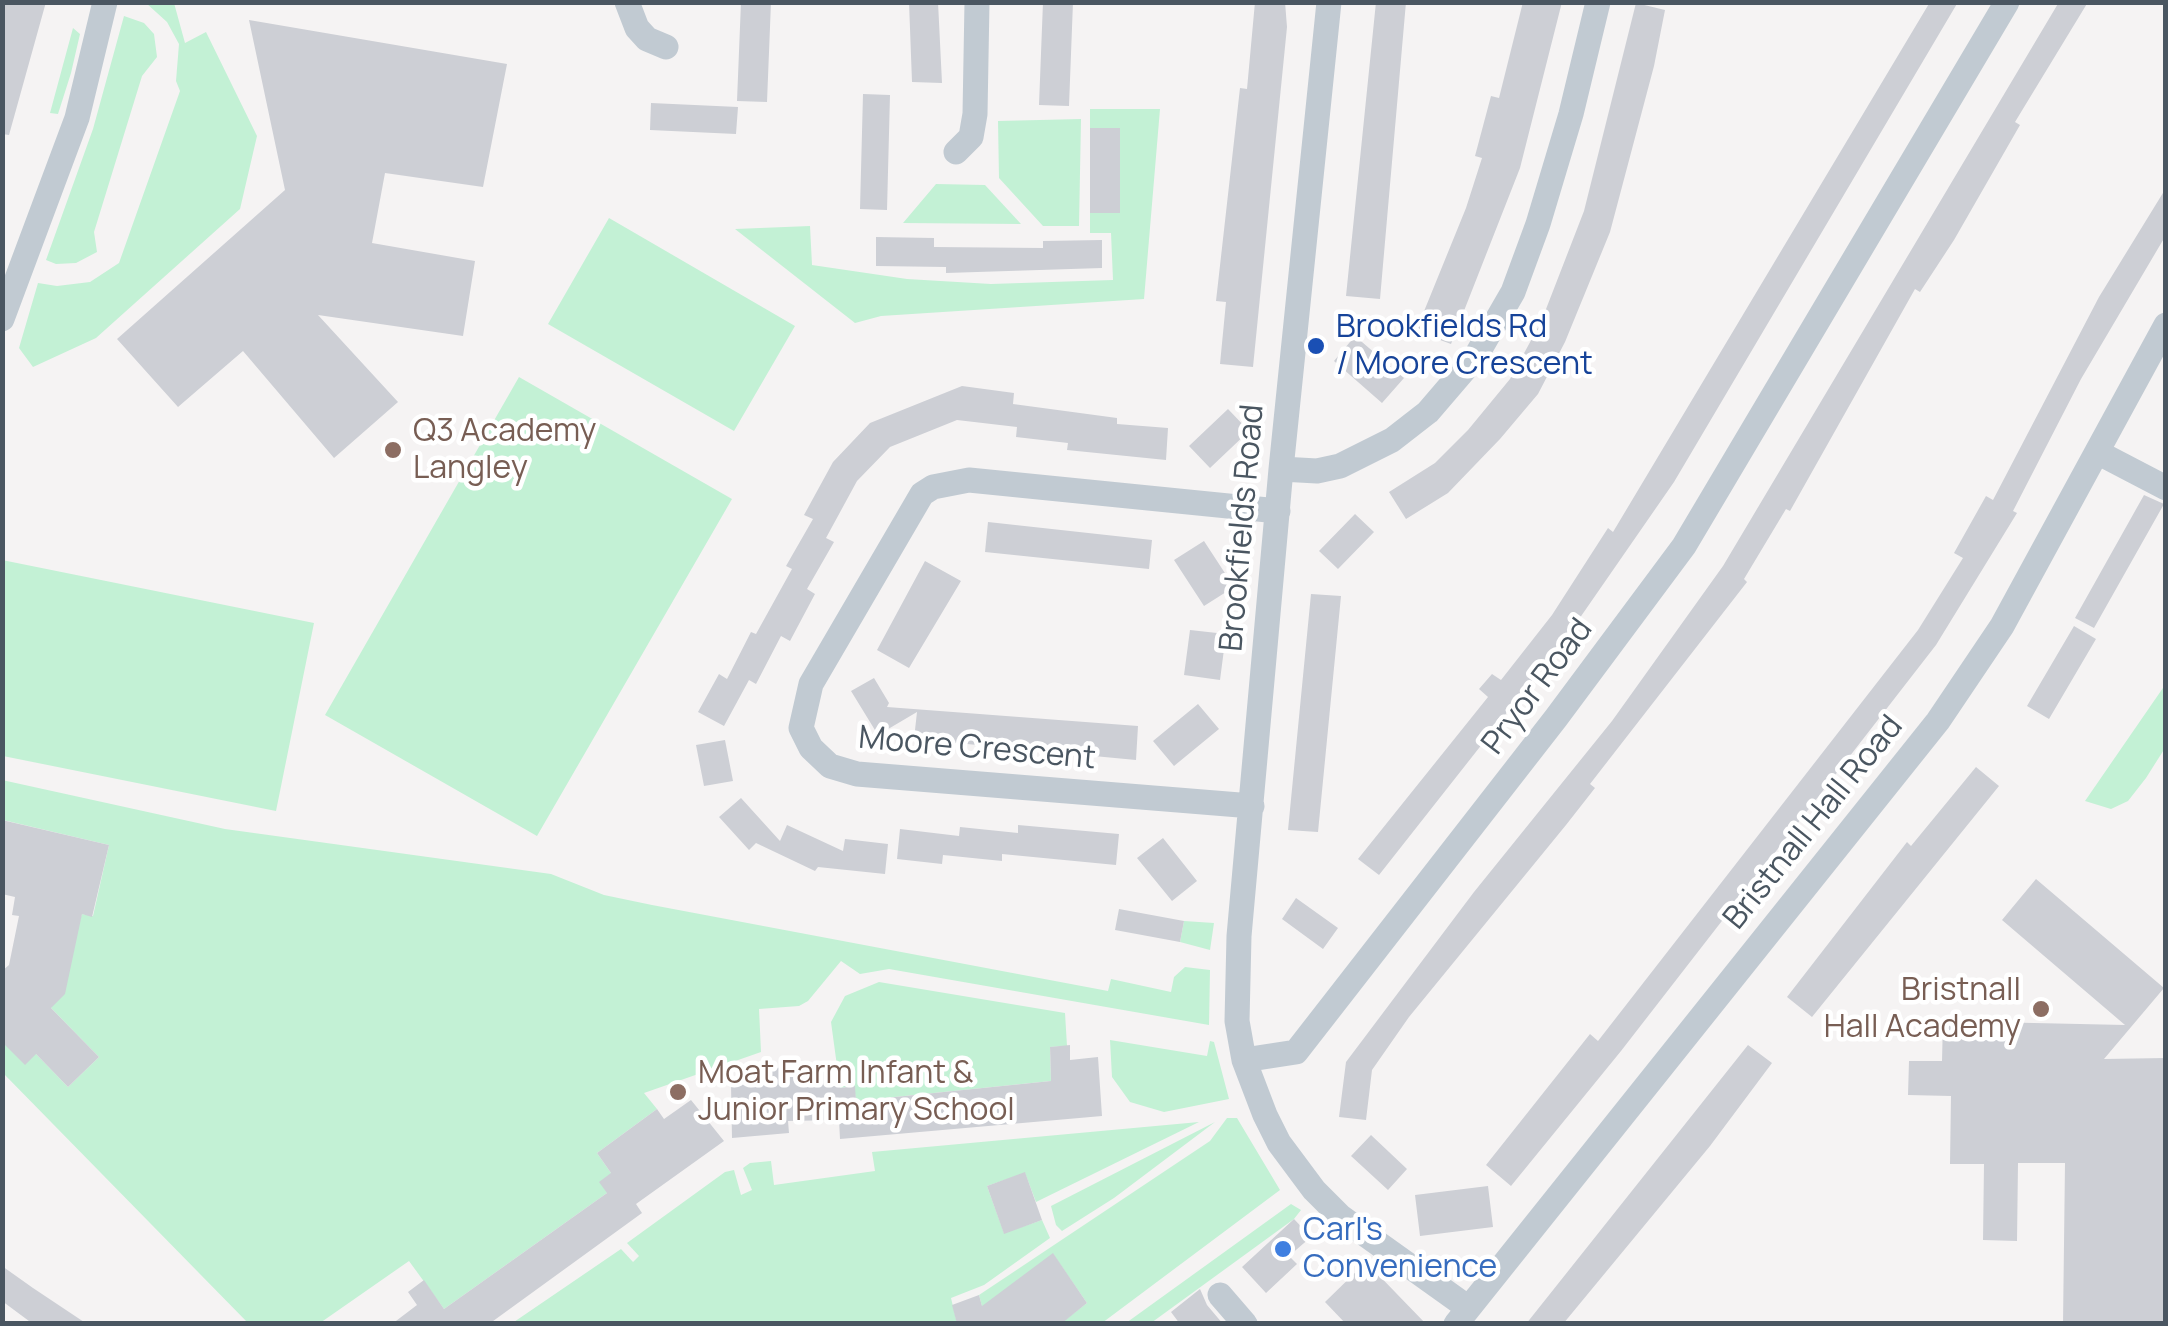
<!DOCTYPE html>
<html>
<head>
<meta charset="utf-8">
<style>
	body { margin:0 }
	#map { position:relative; width:2168px; height:1326px; overflow:hidden; background:#f5f3f3; font-family:Manrope,sans-serif }
	canvas { display:block }
	.frame { position:absolute; inset:0; border:5px solid #4a5661; pointer-events:none }
</style>
</head>
<body>
<div id="map">
<canvas width="2168" height="1326"></canvas>
<div class="frame"></div>
</div>
<script>
const context = document.querySelector('canvas').getContext('2d');
context.lineJoin = 'round';
function paint(path, color) {
  context.fillStyle = color;
  context.fill(path, 'evenodd');
}
function poly(rows) {
  const path = new Path2D();
  for (const r of rows) {
    path.moveTo(r[0], r[1]);
    for (let i = 2; i < r.length; i += 2) path.lineTo(r[i], r[i + 1]);
  }
  return path;
}
function trace(path, color, width, dash) {
  context.strokeStyle = color;
  context.lineWidth = width;
  context.lineCap = dash ? 'butt' : 'round';
  context.setLineDash(dash || []);
  context.stroke(path);
}
function label(font, color, halo, rows, align = 'center') {
  context.font = font + ' Manrope,sans-serif';
  context.lineWidth = 9;
  context.setLineDash([]);
  context.textBaseline = 'middle';
  context.strokeStyle = halo;
  context.fillStyle = color;
  for (const [text, x, y, turn = 0] of rows) {
    context.save();
    context.translate(x, y);
    context.rotate((+turn || 0) * Math.PI / 180);
    context.textAlign = isNaN(turn) ? turn : align;
    if (halo) context.strokeText(text, 0, 0);
    context.fillText(text, 0, 0);
    context.restore();
  }
}
const green = poly([
	[146,3,174,3,185,43,206,32,257,136,240,209,96,338,33,367,19,348,38,283,57,286,90,282,119,263,180,91,176,81,179,44,167,22],
	[124,16,144,23,154,34,157,57,142,76,94,232,97,252,76,263,56,264,46,260,93,129],
	[73,28,80,34,71,73,58,114,50,113],
	[1090,109,1160,109,1144,299,881,316,855,323,735,229,810,226,812,265,907,279,991,284,1113,280,1111,233,1090,233,1090,213,1120,213,1120,129,1090,128],
	[1081,119,1079,226,1043,226,999,178,998,121],
	[936,184,985,185,1021,224,903,223],
	[609,218,795,326,734,431,548,324],
	[519,377,732,499,537,836,325,715],
	[2,560,314,623,276,811,3,756],
	[2165,685,2165,748,2146,778,2128,801,2111,809,2085,801],
	[2,780,225,829,551,874,604,895,652,905,1108,991,1111,979,1171,992,1174,977,1185,967,1210,970,1209,1025,889,969,860,974,841,961,808,1001,799,1006,759,1009,761,1052,644,1093,657,1109,597,1153,611,1173,607,1193,444,1309,409,1261,320,1323,248,1323,3,1073,3,1042,36,1054,68,1087,99,1057,51,1008,82,914,93,916,109,845,3,820],
	[1184,921,1214,923,1210,950,1180,942],
	[879,982,1065,1013,1067,1046,1050,1047,1051,1081,856,1101,854,1086,840,1088,831,1022,845,996],
	[1110,1040,1207,1056,1210,1041,1214,1042,1229,1099,1164,1112,1130,1102,1112,1077],
	[1227,1118,1237,1118,1280,1190,1102,1323,1061,1323,1087,1303,1053,1254,983,1310,979,1295,1210,1141],
	[1199,1122,1036,1202,1025,1173,987,1186,1004,1233,1042,1220,1050,1238,984,1285,951,1298,957,1323,511,1324,621,1249,633,1262,639,1256,627,1243,725,1172,734,1170,741,1195,752,1190,743,1168,750,1163,771,1161,774,1185,875,1171,872,1152],
	[1215,1122,1114,1198,1062,1231,1056,1225,1051,1206],
	[1291,1204,1301,1210,1294,1219,1151,1323,1126,1323]
]);
const building = poly([
	[2,2,46,2,9,135,2,134],
	[741,2,771,2,767,102,737,101],
	[909,2,938,2,942,83,912,82],
	[1043,2,1073,2,1069,106,1039,105],
	[1255,2,1285,2,1287,27,1253,367,1220,364,1226,302,1216,301,1240,88,1247,89],
	[1376,2,1406,2,1380,299,1346,296],
	[1523,2,1562,2,1520,168,1451,344,1416,331,1466,208,1482,158,1475,156,1491,96,1499,98],
	[1930,2,1958,2,1674,482,1568,635,1379,875,1358,859,1488,697,1479,689,1492,674,1501,680,1552,615,1608,528,1613,532],
	[2059,2,2088,2,2015,122,2020,125,1954,240,1920,292,1915,289,1790,511,1786,509,1744,579,1747,582,1590,784,1595,788,1566,825,1409,1017,1372,1070,1366,1120,1339,1117,1346,1062,1474,892,1612,721,1723,566],
	[1636,3,1665,10,1654,66,1610,232,1565,342,1538,394,1500,439,1448,493,1406,519,1389,492,1435,463,1468,430,1510,379,1541,322,1584,211],
	[249,20,507,64,483,187,385,173,372,243,475,261,463,336,318,315,398,402,334,458,243,351,178,407,117,339,285,190],
	[863,94,890,95,887,210,860,209],
	[651,103,738,107,736,134,650,130],
	[1090,128,1120,128,1120,213,1090,213],
	[2166,188,2166,235,2081,379,2013,511,2017,513,1936,645,1621,1051,1511,1186,1486,1165,1590,1034,1598,1041,1918,630,1963,558,1954,553,1986,496,1993,500,2099,297],
	[876,237,934,238,934,247,1043,248,1043,241,1102,240,1102,268,946,273,946,267,876,266],
	[1355,336,1404,378,1382,403,1334,361],
	[962,386,1014,393,1013,404,1117,418,1117,424,1168,428,1166,460,1067,450,1068,443,1016,437,1017,427,957,420,890,447,857,481,826,538,834,542,807,589,815,594,790,641,781,636,756,684,749,680,724,726,698,712,719,674,727,679,751,632,756,634,792,569,786,566,813,519,804,515,833,462,870,423],
	[1228,409,1249,431,1210,468,1189,446],
	[2144,495,2164,504,2094,628,2075,618],
	[1355,514,1374,532,1338,569,1319,551],
	[988,522,1152,540,1149,569,985,552],
	[1204,541,1234,587,1204,606,1174,560],
	[925,561,961,581,909,668,877,650],
	[1311,594,1341,596,1318,832,1288,830],
	[2074,626,2096,639,2049,719,2027,706],
	[1190,630,1226,634,1220,680,1184,675],
	[874,678,889,703,887,707,1138,726,1136,760,914,739,917,712,878,735,851,691],
	[1198,704,1219,729,1174,766,1153,741],
	[725,740,733,781,704,786,696,745],
	[1976,767,1999,786,1812,1017,1787,997,1907,842,1911,846],
	[741,798,780,841,787,825,843,851,845,839,888,844,885,874,818,867,815,871,756,843,749,850,719,817],
	[2,820,109,845,92,917,82,914,65,994,51,1008,99,1057,68,1087,36,1054,25,1065,2,1042,2,971,9,965,19,916,12,915,15,897,2,894],
	[1018,825,1119,834,1116,865,1002,854,1002,861,943,855,942,864,897,859,900,829,959,836,960,827,1018,833],
	[1163,838,1197,881,1172,901,1137,858],
	[2036,879,2164,988,2104,1059,2166,1058,2166,1324,2063,1324,2065,1163,2018,1163,2017,1241,1983,1240,1984,1164,1950,1164,1951,1096,1908,1095,1909,1061,1942,1061,1943,1021,2125,1025,2002,920],
	[1296,898,1338,928,1323,949,1282,919],
	[1119,909,1184,921,1180,942,1115,930],
	[1070,1045,1070,1060,1098,1057,1102,1116,840,1139,839,1120,788,1121,789,1133,732,1138,731,1085,765,1081,764,1069,839,1062,840,1088,855,1086,856,1101,1051,1081,1050,1047],
	[1748,1045,1772,1063,1710,1146,1563,1324,1526,1324],
	[691,1100,724,1141,636,1204,642,1213,489,1324,392,1324,417,1305,408,1292,424,1280,444,1309,607,1193,599,1182,611,1173,597,1153,657,1109,664,1119],
	[1371,1135,1407,1169,1388,1190,1351,1156],
	[1025,1172,1042,1220,1004,1234,987,1186],
	[1488,1186,1493,1227,1420,1236,1415,1195],
	[1294,1219,1311,1237,1289,1256,1297,1264,1266,1293,1242,1267],
	[1053,1253,1087,1303,1061,1324,957,1324,952,1305,979,1295,982,1306],
	[1366,1262,1426,1324,1346,1324,1325,1302],
	[2,1266,33,1288,87,1324,33,1324,2,1301],
	[1200,1289,1207,1305,1223,1324,1180,1324,1171,1312]
]);
const minor = poly([
	[627,2,637,28,647,39,666,47],
	[1329,2,1281,469,1239,936,1237,1021,1244,1060,1265,1115,1279,1143,1314,1190,1341,1217,1467,1307],
	[956,152,971,137,975,114,977,2],
	[2,319,77,118,105,2],
	[2097,452,2166,488],
	[1281,469,1317,471,1340,466,1392,440,1428,412,1476,356,1513,292,1538,224,1571,114,1598,2],
	[1252,806,857,774,830,766,811,748,801,728,811,684,922,494,933,487,969,480,1278,511],
	[1244,1060,1296,1052,1556,718,1684,546,2007,2],
	[1220,1295,1245,1324],
	[1456,1324,1938,721,2002,626,2166,325]
]);
const markers = [
	[1316,346,10,"#1a4fb4"],
	[393,450,10,"#8d6e63"],
	[2041,1009,10,"#8d6e63"],
	[678,1092,10,"#8d6e63"],
	[1283,1249,10,"#3f7fe0"]
];
const transitNames = [
	["Brookfields Rd",1336,328],
	["/ Moore Crescent",1336,365]
];
const educationNames = [
	["Q3 Academy",413,432],
	["Langley",413,469],
	["Bristnall",2021,991,"right"],
	["Hall Academy",2021,1028,"right"],
	["Moat Farm Infant &",698,1074],
	["Junior Primary School",698,1111]
];
const streetNames = [
	["Brookfields Road",1243,528,-85],
	["Pryor Road",1538,687,-53],
	["Moore Crescent",977,749,5],
	["Bristnall Hall Road",1814,823,-51]
];
const shopNames = [
	["Carl's",1303,1231],
	["Convenience",1303,1268]
];
paint(green, '#c3f1d5');
paint(building, '#cdcfd5');
trace(minor, '#c1cad2', 25);
for (const [x, y, r, color] of markers) {
  const dot = new Path2D();
  dot.arc(x, y, r, 0, 2 * Math.PI);
  context.fillStyle = color;
  context.fill(dot);
  trace(dot, '#fff', 4);
}
label('32px', '#164399', '#fff', transitNames, 'left');
label('32px', '#785e54', '#fff', educationNames, 'left');
label('32px', '#4a5661', '#fff', streetNames);
label('32px', '#366cbe', '#fff', shopNames, 'left');
</script>
</body>
</html>
